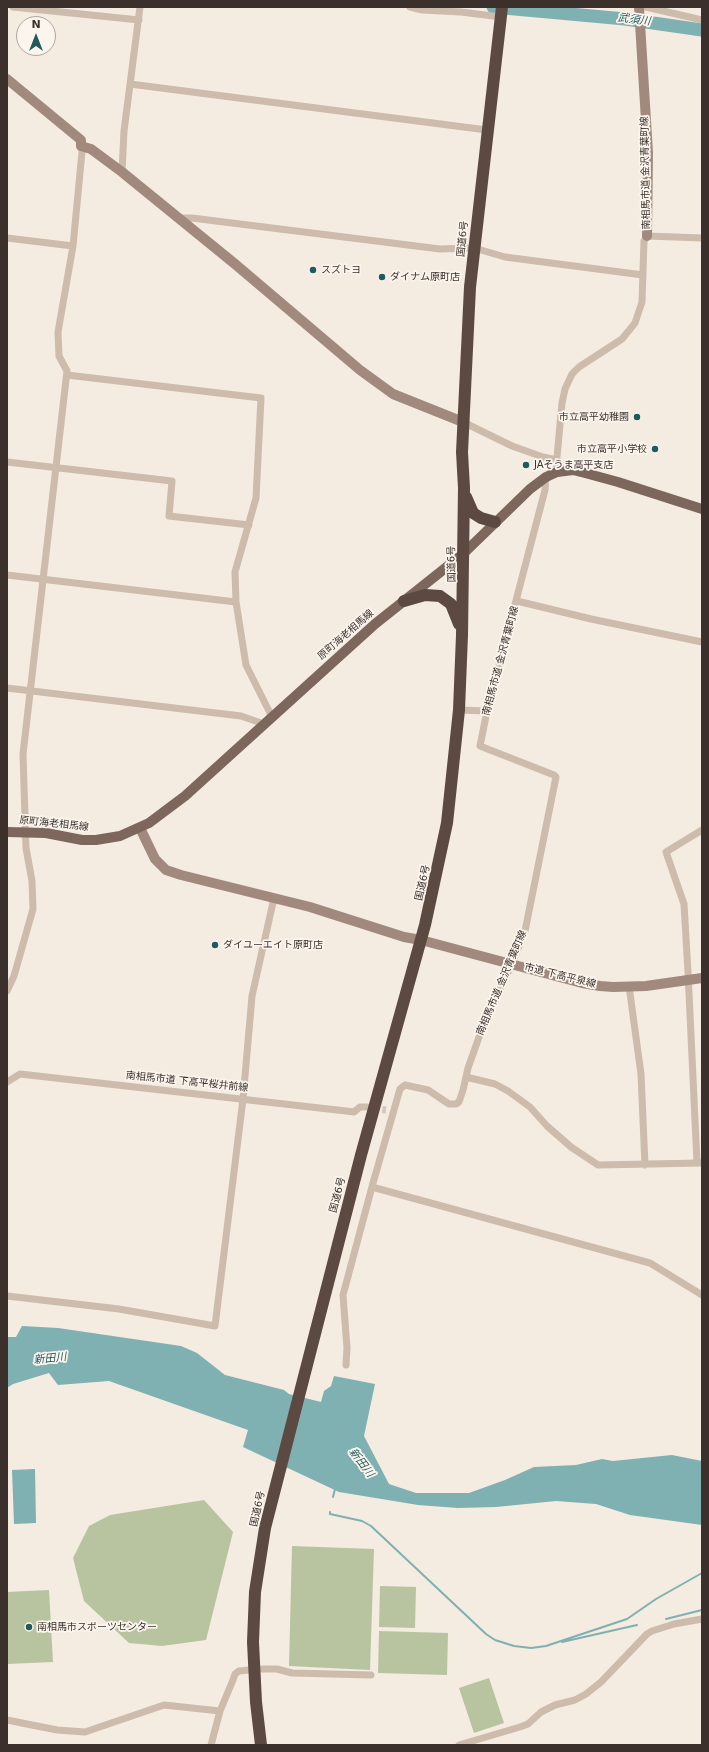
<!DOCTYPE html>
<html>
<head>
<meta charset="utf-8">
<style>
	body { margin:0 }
	#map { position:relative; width:709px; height:1752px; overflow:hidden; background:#f4ebe1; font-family:"DejaVu Sans",sans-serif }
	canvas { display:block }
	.frame { position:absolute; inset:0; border:8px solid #3b302b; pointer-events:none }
	.north { position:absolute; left:16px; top:16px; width:40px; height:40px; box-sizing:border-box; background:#fbf5ee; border:1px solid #aea6a0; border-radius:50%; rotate:0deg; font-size:11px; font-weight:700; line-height:16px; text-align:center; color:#3b302b }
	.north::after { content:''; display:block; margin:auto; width:14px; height:18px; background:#1f5a5e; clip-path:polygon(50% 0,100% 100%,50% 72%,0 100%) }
</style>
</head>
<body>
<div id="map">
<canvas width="709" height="1752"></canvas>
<div class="frame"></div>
<div class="north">N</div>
</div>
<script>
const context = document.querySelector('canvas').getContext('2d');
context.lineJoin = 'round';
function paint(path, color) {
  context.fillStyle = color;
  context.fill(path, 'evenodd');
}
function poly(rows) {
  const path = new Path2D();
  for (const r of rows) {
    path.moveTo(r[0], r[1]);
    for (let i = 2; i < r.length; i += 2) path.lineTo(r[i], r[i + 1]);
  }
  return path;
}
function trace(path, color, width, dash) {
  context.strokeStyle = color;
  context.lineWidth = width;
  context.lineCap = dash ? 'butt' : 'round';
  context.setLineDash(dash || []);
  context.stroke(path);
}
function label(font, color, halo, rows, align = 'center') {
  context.font = font + ' "DejaVu Sans","Noto Sans JP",sans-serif';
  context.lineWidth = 3.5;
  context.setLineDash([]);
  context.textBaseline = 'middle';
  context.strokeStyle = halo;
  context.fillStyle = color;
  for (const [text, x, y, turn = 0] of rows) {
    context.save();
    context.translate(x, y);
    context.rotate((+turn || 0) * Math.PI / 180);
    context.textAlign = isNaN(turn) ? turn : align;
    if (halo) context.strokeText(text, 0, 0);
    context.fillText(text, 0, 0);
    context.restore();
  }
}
const green = poly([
	[204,1500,233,1532,206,1640,162,1646,129,1643,84,1601,73,1558,89,1526,110,1515],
	[292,1546,374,1549,370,1670,289,1666],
	[380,1586,416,1587,415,1628,379,1627],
	[49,1590,53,1662,7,1664,7,1592],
	[379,1631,448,1633,447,1675,378,1673],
	[489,1678,504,1723,474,1733,459,1688]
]);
const water = poly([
	[22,1326,58,1328,181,1346,197,1353,225,1375,284,1390,289,1394,321,1402,324,1391,331,1386,334,1376,375,1384,364,1436,389,1484,416,1493,469,1493,505,1480,534,1467,576,1465,602,1459,613,1461,672,1455,702,1461,702,1525,630,1515,596,1504,556,1501,496,1507,458,1508,418,1505,339,1492,243,1447,248,1430,109,1381,58,1385,49,1373,13,1384,7,1388,7,1337,16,1337],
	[35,1469,36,1523,14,1524,12,1470]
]);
const stream = poly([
	[333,1497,335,1489],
	[330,1512,330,1514,362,1521,371,1526,486,1634,495,1640,514,1646,531,1648,546,1646,627,1619,656,1599,702,1573],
	[666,1619,702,1610],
	[562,1642,637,1625]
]);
const river = poly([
	[493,7,625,19,702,30]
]);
const streetTunnel = poly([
	[372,1108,386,1110]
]);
const street = poly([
	[13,7,139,20],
	[410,7,422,10,461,12,501,17],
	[646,7,702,20],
	[130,84,487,130],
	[122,172,124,131,140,7],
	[179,218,192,218,440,249,474,248,505,257,643,275],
	[7,238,73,246],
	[67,375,261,398,256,498,235,572,236,602,246,665,272,717],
	[463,422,512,446,543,457,557,460],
	[7,462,172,481,169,516,249,525],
	[557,472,557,457,562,403,565,389,572,374,579,367,622,339,635,323,642,302,644,241,647,236,702,238],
	[7,575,236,602],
	[517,601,591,619,702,642],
	[7,688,241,716,264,724],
	[459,710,487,711],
	[629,986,641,1074,645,1165],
	[7,991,14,976,33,909,32,881,26,848,23,754,67,371,59,356,58,332,73,246,82,152,81,146],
	[466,1077,495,1084,508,1091,530,1107,547,1126,571,1147,598,1165,702,1163],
	[7,1082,20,1074,346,1111,354,1112,360,1107,367,1107],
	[697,1163,688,972,684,904,666,852,702,830],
	[372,1187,650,1263,702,1295],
	[7,1296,119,1309,215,1326,243,1099,252,996,274,898],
	[346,1365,347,1348,343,1295,373,1183,400,1089,405,1085,428,1090,449,1104,456,1104,459,1102,463,1090,468,1068,484,1023,512,964,525,931,556,777,554,775,480,746,487,711,545,490,546,477],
	[262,1669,277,1669,292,1673,371,1675],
	[7,1720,57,1730,85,1732,164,1705,220,1711],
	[211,1745,220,1711,233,1680,235,1674,239,1671,249,1670],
	[459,1745,520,1727,528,1724,541,1712,555,1705,575,1700,586,1694,601,1682,647,1634,652,1631,674,1624,702,1619]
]);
const secondary = poly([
	[639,7,648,153,647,236],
	[7,79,81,140,81,146,91,149,122,172,235,264,360,370,393,394,463,422],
	[140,828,155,859,166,870,181,875,310,907,404,937,421,940,582,983,600,986,613,987,646,986,702,978]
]);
const primary = poly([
	[7,832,46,833,82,840,96,840,120,836,149,823,185,796,375,624,463,554,530,489,546,477,557,472,573,470,585,473,618,482,702,509]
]);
const highway = poly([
	[466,497,473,513,481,518,495,522],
	[404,601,425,595,440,596,451,604,459,624],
	[261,1745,256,1702,253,1642,255,1592,265,1528,361,1155,425,925,447,823,459,710,462,635,464,488,462,452,470,287,502,7]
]);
const markers = [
	[313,270,4,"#1f5a5e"],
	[382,277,4,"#1f5a5e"],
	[637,417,4,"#1f5a5e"],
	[655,449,4,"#1f5a5e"],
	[526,465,4,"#1f5a5e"],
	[215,945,4,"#1f5a5e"],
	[29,1627,4,"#1f5a5e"]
];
const streetNames = [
	["南相馬市道 金沢青葉町線",646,173,-91],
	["国道6号",463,239,-84],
	["国道6号",452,564,-91],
	["原町海老相馬線",346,635,-41],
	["南相馬市道 金沢青葉町線",501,661,-75],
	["原町海老相馬線",54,824,6],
	["国道6号",423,883,-77],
	["市道 下高平泉線",560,976,14],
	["南相馬市道 金沢青葉町線",502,983,-67],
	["南相馬市道 下高平桜井前線",187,1082,6],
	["国道6号",338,1195,-75],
	["国道6号",258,1509,-77]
];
const poiNames = [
	["スズトヨ",321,270],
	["ダイナム原町店",390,277],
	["市立高平幼稚園",629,417,"right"],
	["市立高平小学校",647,449,"right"],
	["JAそうま高平支店",534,465],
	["ダイユーエイト原町店",223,945],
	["南相馬市スポーツセンター",37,1627]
];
const waterNames = [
	["武須川",634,20,7],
	["新田川",50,1359,-6],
	["新田川",361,1463,53]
];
paint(green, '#b8c4a0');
paint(water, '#7fb0b2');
trace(stream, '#7fb0b2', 2);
trace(river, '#7fb0b2', 13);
trace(streetTunnel, '#cfc6bd', 7, [7, 3.5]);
trace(street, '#cdbbac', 7);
trace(secondary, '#a18a7d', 10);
trace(primary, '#7d675c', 10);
trace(highway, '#5c4a42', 12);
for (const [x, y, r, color] of markers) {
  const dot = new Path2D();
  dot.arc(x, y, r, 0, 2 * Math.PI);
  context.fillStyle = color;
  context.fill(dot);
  trace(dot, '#fbf5ee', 1.5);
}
label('10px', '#3b302b', '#fbf5ee', streetNames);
label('10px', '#3b302b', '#fbf5ee', poiNames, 'left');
label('italic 11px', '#1f5a5e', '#fbf5ee', waterNames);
</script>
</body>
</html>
